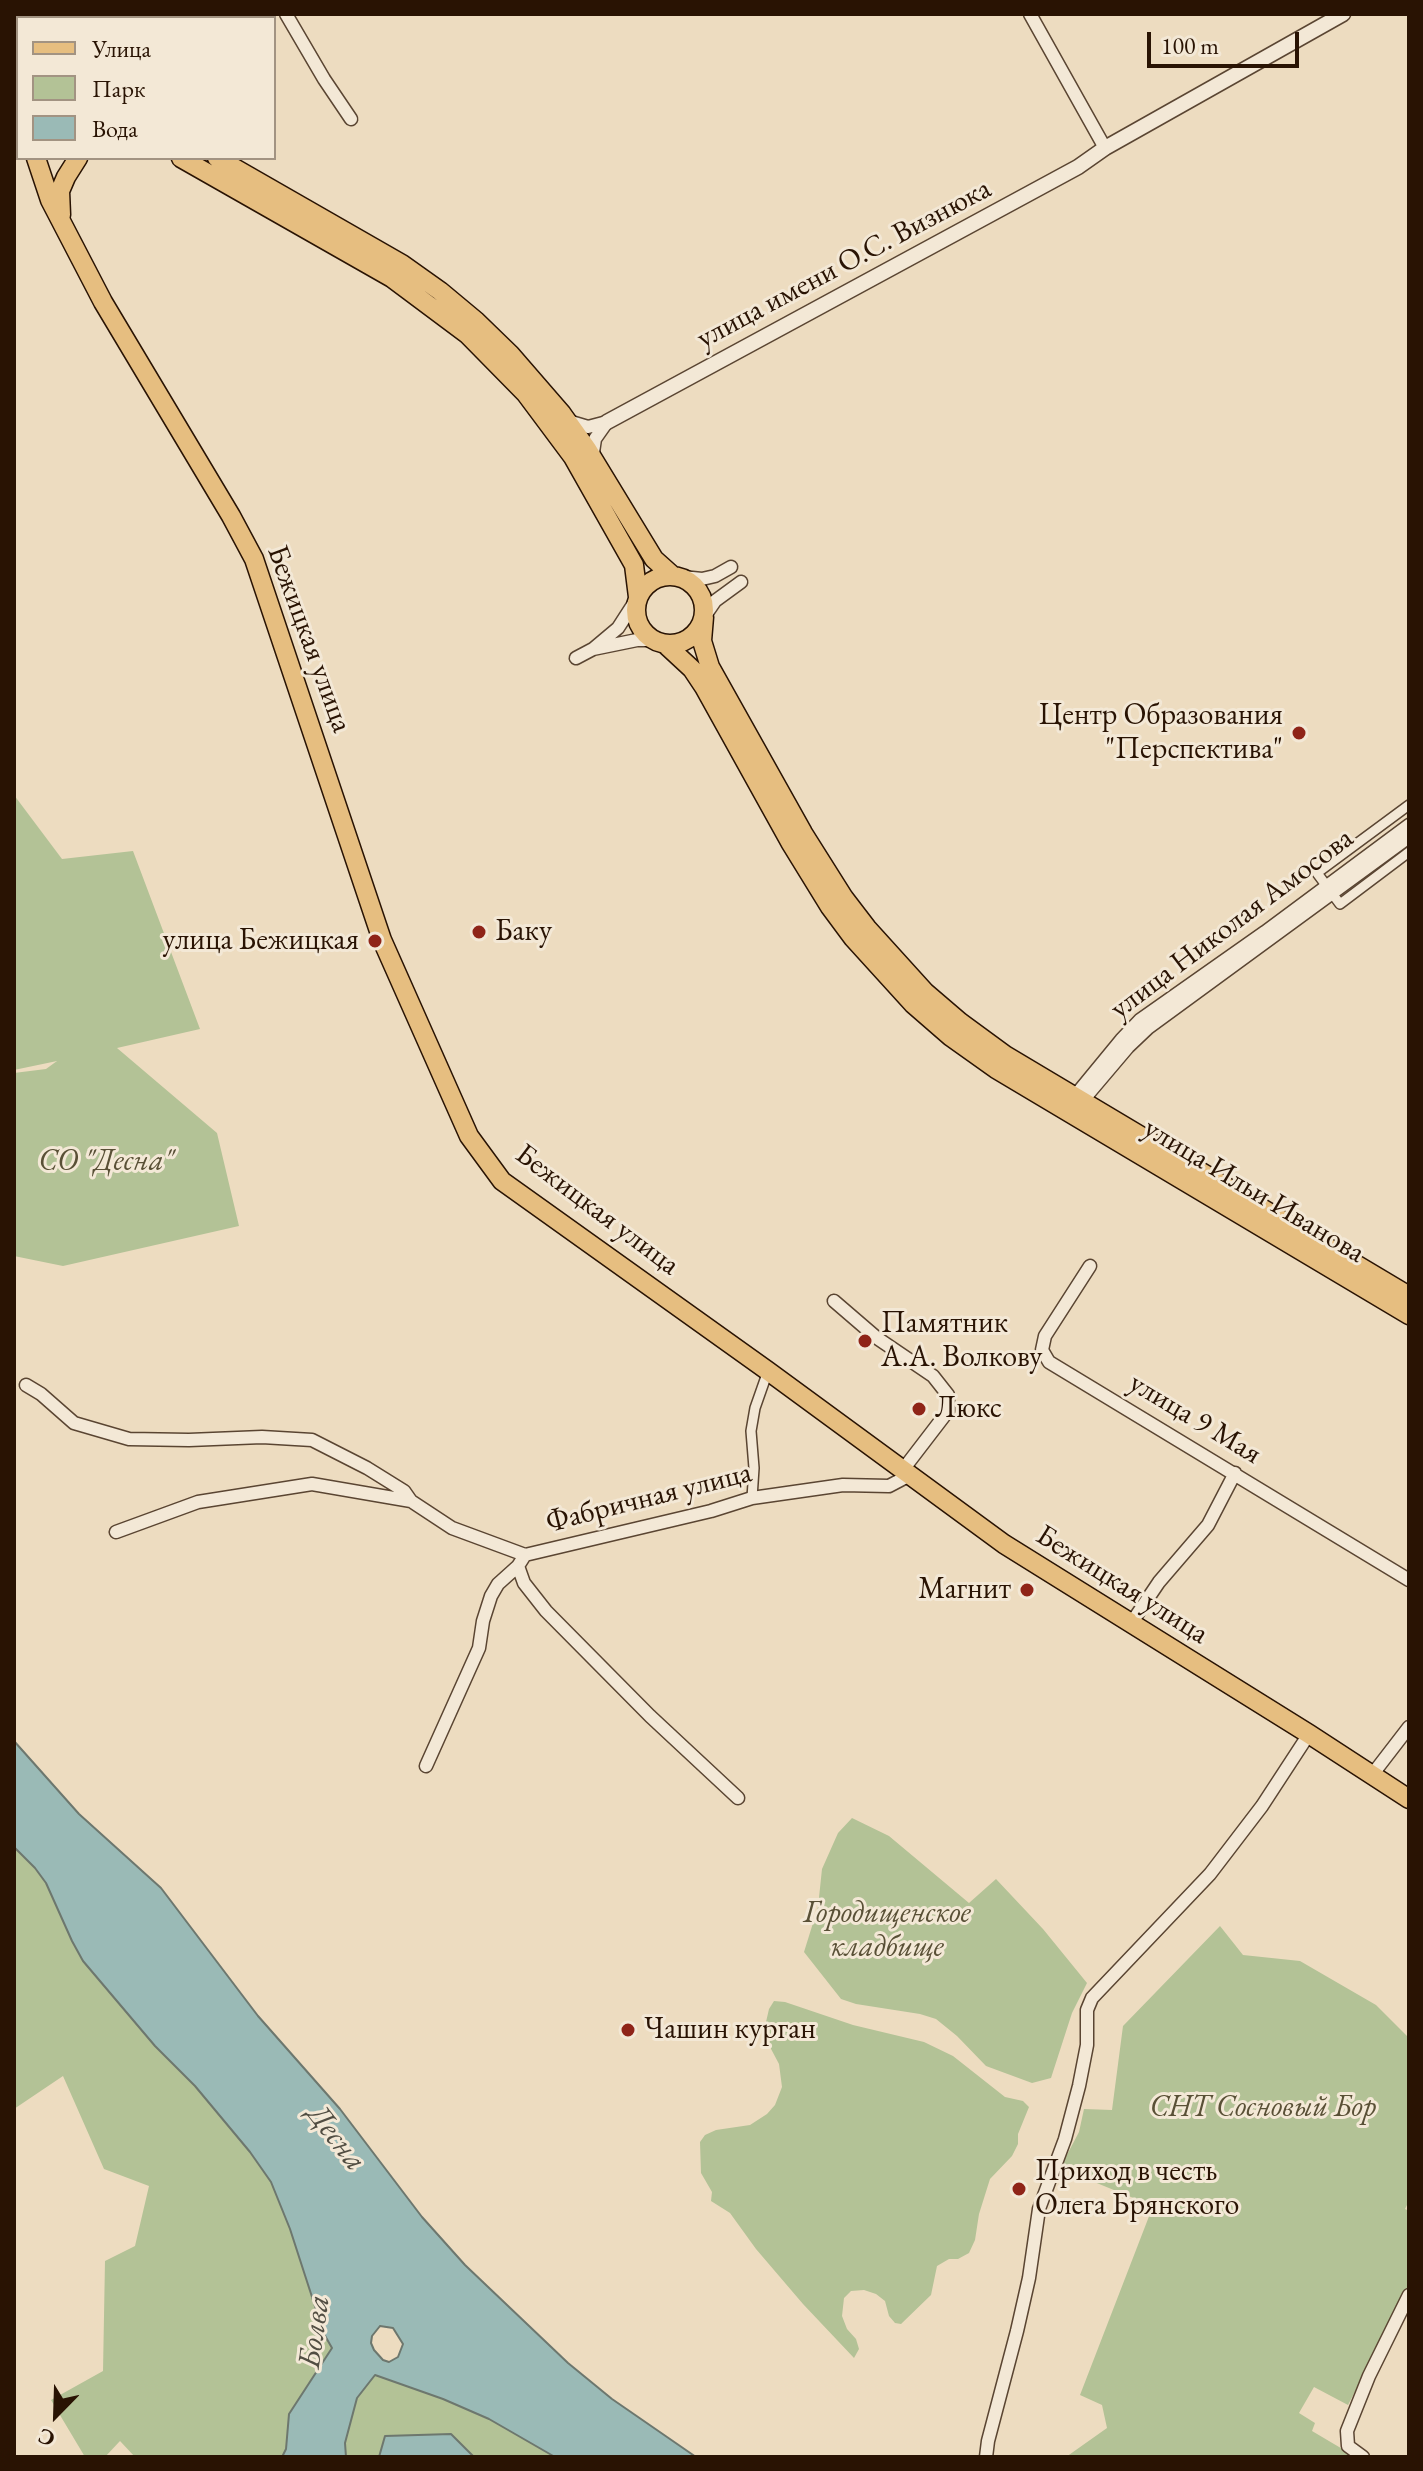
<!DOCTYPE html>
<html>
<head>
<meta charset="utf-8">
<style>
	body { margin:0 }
	#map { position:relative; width:1423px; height:2471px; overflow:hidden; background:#eddcc0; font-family:"EB Garamond",serif }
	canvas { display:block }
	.frame { position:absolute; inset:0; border:16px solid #291303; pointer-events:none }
	.legend { position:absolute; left:16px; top:16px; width:260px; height:144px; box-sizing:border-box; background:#f3e8d6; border:2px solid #a29382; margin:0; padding:10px 14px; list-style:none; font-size:24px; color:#291303 }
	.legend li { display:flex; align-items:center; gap:16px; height:40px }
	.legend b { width:40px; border:2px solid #a29382 }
	.north { position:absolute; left:16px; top:2375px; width:80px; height:80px; -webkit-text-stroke:6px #f3e8d6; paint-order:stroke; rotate:203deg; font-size:22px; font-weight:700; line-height:32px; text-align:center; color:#291303 }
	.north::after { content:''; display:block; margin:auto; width:28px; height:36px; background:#291303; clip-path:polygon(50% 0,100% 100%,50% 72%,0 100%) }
	.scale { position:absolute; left:1147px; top:32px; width:152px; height:36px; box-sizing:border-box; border:4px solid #291303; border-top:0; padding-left:10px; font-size:24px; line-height:28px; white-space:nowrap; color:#291303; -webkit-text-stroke:6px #f3e8d6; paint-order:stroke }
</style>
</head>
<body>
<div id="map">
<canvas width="1423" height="2471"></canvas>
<div class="frame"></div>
<ul class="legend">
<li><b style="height:10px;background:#e6be80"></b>Улица</li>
<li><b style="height:22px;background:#b3c296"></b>Парк</li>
<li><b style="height:22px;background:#9abab6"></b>Вода</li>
</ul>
<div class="north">С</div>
<div class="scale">100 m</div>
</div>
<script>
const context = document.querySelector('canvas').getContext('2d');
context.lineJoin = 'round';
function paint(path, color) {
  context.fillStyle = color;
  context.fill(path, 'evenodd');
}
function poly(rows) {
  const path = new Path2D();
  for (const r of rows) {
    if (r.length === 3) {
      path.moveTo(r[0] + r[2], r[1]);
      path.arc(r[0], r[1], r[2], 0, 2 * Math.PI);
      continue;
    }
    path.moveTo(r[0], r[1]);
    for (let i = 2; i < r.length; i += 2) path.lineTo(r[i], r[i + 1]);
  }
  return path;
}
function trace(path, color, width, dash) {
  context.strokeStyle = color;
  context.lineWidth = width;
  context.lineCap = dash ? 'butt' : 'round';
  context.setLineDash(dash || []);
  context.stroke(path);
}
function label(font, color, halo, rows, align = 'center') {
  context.font = font + ' "EB Garamond",serif';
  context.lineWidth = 6;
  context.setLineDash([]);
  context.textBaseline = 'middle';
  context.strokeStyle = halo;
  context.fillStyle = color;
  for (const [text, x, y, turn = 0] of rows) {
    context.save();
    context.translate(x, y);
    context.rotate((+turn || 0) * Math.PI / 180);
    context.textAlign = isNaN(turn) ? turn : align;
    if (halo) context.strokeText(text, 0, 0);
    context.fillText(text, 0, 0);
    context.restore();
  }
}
const green = poly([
	[14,795,62,859,133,851,200,1029,117,1048,217,1133,239,1226,63,1266,14,1256,14,1073,46,1069,57,1061,14,1070],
	[852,1818,889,1836,969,1903,996,1879,1043,1929,1087,1983,1072,2013,1051,2078,1032,2083,986,2066,957,2036,936,2019,920,2014,856,2004,841,1999,804,1952,818,1907,822,1869,838,1833],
	[14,1847,35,1868,46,1883,83,1961,155,2046,195,2086,250,2152,271,2182,290,2229,324,2334,332,2348,289,2414,286,2449,282,2457,135,2457,120,2441,105,2457,85,2457,51,2400,103,2371,105,2261,135,2246,149,2186,104,2169,63,2076,14,2109],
	[1220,1926,1243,1955,1300,1961,1376,2005,1409,2038,1409,2201,1405,2209,1409,2211,1409,2287,1348,2405,1314,2387,1299,2413,1315,2423,1312,2431,1356,2457,1066,2457,1107,2428,1102,2405,1080,2395,1153,2206,1060,2168,1079,2132,1084,2109,1112,2110,1123,2026],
	[774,2001,785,2002,853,2025,924,2042,953,2056,1005,2097,1023,2101,1029,2107,1018,2134,1018,2144,1012,2156,990,2179,979,2214,975,2240,969,2253,958,2259,949,2259,937,2266,931,2295,901,2324,895,2323,889,2316,885,2301,876,2294,864,2290,851,2291,844,2298,842,2316,847,2329,856,2339,859,2349,854,2358,803,2304,756,2249,730,2213,711,2201,712,2192,701,2173,700,2142,705,2135,716,2130,750,2125,767,2114,775,2105,782,2087,779,2064,761,2030,762,2025,766,2022,769,2009],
	[375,2375,443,2399,489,2419,555,2457,474,2457,451,2434,385,2436,379,2457,346,2457,345,2444,357,2398]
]);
const water = poly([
	[14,1741,79,1814,161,1888,258,2016,340,2109,422,2217,465,2265,568,2363,612,2399,696,2457,555,2457,489,2419,443,2399,375,2375,357,2398,345,2443,346,2457,282,2457,286,2449,289,2414,332,2348,324,2334,290,2229,271,2182,250,2152,195,2086,155,2046,83,1961,72,1941,46,1883,35,1868,14,1847,14,1741],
	[380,2326,393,2328,403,2344,398,2357,389,2362,383,2360,374,2350,371,2343,372,2336,380,2326],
	[451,2434,474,2457,379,2457,385,2436,451,2434]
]);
const pedestrian = poly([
	[1409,805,1317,873,1340,904,1409,852],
	[752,1498,754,1468,751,1431,755,1408,768,1371]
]);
const minor = poly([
	[286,14,324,79,351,119],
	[1030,14,1105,148],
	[180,18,187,14],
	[14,104,18,100],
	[14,123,18,123],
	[568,421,588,427,607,422],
	[592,459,595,439,607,422],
	[673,576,702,579,715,576,731,567],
	[638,597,618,628,593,649,637,640,652,640],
	[704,617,715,601,741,582],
	[576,658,593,649],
	[1070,1102,1121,1040,1140,1020,1265,932,1409,825],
	[1078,1106,1128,1047,1148,1028,1409,837],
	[1090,1266,1045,1336,1042,1350,1049,1362,1409,1580],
	[834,1301,877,1338,933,1376,948,1395,948,1411,902,1471],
	[26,1385,41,1394,74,1423,129,1439,189,1440,262,1437,312,1440,367,1468,404,1491,411,1501,452,1528,525,1555,711,1511,752,1498,843,1485,889,1486,908,1476],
	[116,1532,198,1502,312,1484,411,1501],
	[525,1555,518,1566,524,1583,546,1611,650,1716,738,1798],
	[1130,1625,1159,1582,1208,1525,1235,1473],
	[426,1766,479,1648,483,1621,491,1596,498,1584,518,1566],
	[1372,1775,1409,1727],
	[986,2457,988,2441,1017,2331,1029,2278,1039,2209,1065,2139,1079,2086,1087,2045,1087,2010,1092,1998,1210,1874,1262,1806,1309,1734],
	[1363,2457,1348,2446,1347,2431,1369,2376,1409,2295]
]);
const tertiary = poly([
	[607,422,1078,167,1105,148,1343,14]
]);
const primary = poly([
	[14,29,18,33],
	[14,67,18,79],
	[36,158,50,200,103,302,231,516,254,559,382,940,469,1136,502,1181,768,1371,1004,1544,1309,1734,1409,1799],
	[181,158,392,278,467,334,526,394,573,457,634,565,638,597],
	[217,158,402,264,440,291,476,321,510,354,562,414,587,449,654,559,673,576],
	[61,215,60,191,66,177,78,158],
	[670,610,34],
	[704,617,702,641,710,667,803,833,844,898,867,928,925,992,960,1022,1005,1055,1409,1296],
	[665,644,692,669,704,687,790,842,830,907,853,938,913,1004,951,1037,996,1069,1409,1315]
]);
const markers = [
	[1299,733,8,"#8f2418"],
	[479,932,8,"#8f2418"],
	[375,941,8,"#8f2418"],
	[865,1341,8,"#8f2418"],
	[919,1409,8,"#8f2418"],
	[1027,1590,8,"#8f2418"],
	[628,2030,8,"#8f2418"],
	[1019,2189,8,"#8f2418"]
];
const streetNames = [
	["улица имени О.С. Визнюка",844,264,-28],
	["Бежицкая улица",309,639,70],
	["улица Николая Амосова",1232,924,-37],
	["улица Ильи Иванова",1254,1191,31],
	["Бежицкая улица",597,1210,37],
	["улица 9 Мая",1195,1419,31],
	["Фабричная улица",649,1498,-14],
	["Бежицкая улица",1122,1585,32]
];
const poiNames = [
	["Центр Образования",1283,716,"right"],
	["\"Перспектива\"",1283,750,"right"],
	["Баку",495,932],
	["улица Бежицкая",359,941,"right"],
	["Памятник",881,1324],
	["А.А. Волкову",881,1358],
	["Люкс",935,1409],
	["Магнит",1011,1590,"right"],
	["Чашин курган",644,2030],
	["Приход в честь",1035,2172],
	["Олега Брянского",1035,2206]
];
const parkNames = [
	["СО \"Десна\"",106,1162],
	["Городищенское",887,1914],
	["кладбище",887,1948],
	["СНТ Сосновый Бор",1263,2108]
];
const waterNames = [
	["Десна",336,2138,52],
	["Болва",315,2332,-82]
];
paint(green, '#b3c296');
paint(water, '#9abab6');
trace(water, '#6d776e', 2);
trace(pedestrian, '#5a4532', 12);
trace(minor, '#5a4532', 15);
trace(tertiary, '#5a4532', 17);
trace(primary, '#291303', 21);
trace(pedestrian, '#f3e8d6', 9);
trace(minor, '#f3e8d6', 12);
trace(tertiary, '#f3e8d6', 14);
trace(primary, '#e6be80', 18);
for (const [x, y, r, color] of markers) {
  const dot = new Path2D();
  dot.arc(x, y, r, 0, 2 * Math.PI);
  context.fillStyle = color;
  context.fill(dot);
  trace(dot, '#f3e8d6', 3);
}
label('30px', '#291303', '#f3e8d6', streetNames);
label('30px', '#291303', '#f3e8d6', poiNames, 'left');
label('italic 30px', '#595036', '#f3e8d6', parkNames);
label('italic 32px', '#514d42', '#f3e8d6', waterNames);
</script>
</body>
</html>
